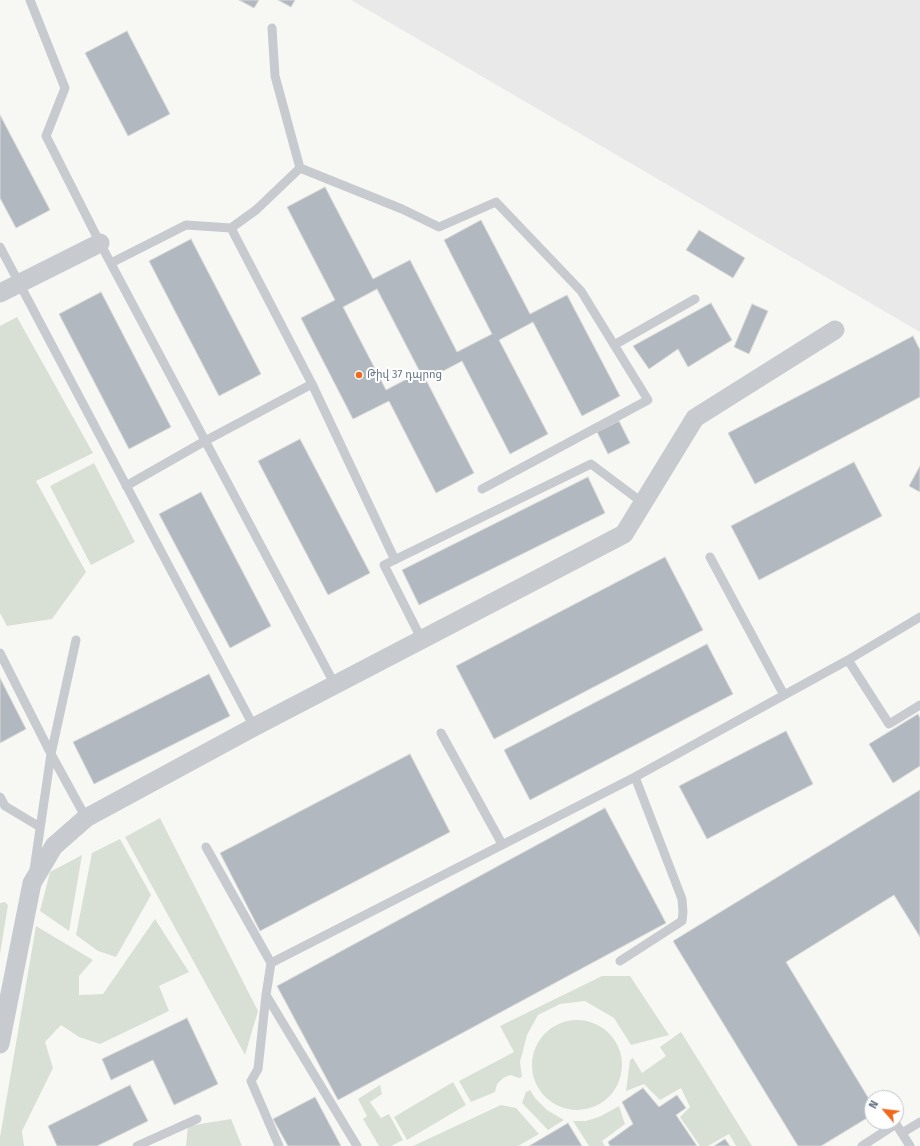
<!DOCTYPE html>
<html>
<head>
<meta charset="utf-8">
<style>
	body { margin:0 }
	#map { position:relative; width:920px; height:1146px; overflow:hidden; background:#f7f8f4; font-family:"Fira Sans",sans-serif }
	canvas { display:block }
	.north { position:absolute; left:864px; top:1090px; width:40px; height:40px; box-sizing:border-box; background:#fff; border:1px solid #c1c7cf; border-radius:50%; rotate:298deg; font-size:11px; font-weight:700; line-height:16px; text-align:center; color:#647488 }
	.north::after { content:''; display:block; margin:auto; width:14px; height:18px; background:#f1671b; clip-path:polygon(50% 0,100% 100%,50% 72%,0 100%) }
</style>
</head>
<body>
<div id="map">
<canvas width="920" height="1146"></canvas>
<div class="north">N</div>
</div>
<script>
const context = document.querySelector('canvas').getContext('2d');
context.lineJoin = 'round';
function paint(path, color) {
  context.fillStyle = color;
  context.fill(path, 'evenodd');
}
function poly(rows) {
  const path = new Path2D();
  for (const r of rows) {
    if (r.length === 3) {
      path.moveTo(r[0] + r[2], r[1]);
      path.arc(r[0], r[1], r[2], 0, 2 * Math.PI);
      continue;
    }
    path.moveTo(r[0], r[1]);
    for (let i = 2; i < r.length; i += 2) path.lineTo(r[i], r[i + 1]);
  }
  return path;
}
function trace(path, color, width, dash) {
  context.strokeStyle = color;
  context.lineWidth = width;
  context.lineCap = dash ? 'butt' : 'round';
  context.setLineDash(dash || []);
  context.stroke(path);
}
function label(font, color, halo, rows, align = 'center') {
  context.font = font + ' "Fira Sans","Noto Sans Armenian",sans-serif';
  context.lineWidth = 4;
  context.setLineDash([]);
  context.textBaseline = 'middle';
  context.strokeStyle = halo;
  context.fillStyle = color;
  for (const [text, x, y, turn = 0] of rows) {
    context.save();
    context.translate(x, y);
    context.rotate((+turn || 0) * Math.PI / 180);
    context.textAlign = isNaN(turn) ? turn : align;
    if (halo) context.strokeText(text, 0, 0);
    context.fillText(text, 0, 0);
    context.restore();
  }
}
const built = poly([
	[351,0,920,0,920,332]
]);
const green = poly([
	[17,317,93,453,36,481,86,572,52,619,7,626,0,613,0,326],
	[94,463,135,542,91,565,50,486],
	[160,818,258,1011,245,1055,125,837],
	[120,839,151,895,116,957,98,951,76,935,92,853],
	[82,855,69,931,40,911,50,872],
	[5,902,8,905,0,954,0,903],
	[155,919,189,972,159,986,169,1011,100,1044,79,1037,61,1025,45,1042,53,1068,22,1131,24,1146,0,1146,0,1137,36,926,93,960,79,976,79,995,103,994],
	[602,976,630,976,669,1035,631,1045,614,1018,585,1001,560,1004,538,1015,527,1035,520,1062,522,1077,519,1078,510,1075,503,1078,497,1084,495,1092,471,1102,459,1081,514,1052,500,1026],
	[577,1065,45],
	[681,1032,752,1146,736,1146,729,1134,708,1146,700,1146,680,1117,690,1107,681,1088,660,1100,644,1084,626,1091,630,1060,633,1058,642,1073,666,1056,660,1047],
	[453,1082,466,1105,407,1140,394,1117],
	[380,1085,382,1094,370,1102,381,1118,389,1114,403,1140,391,1146,379,1146,363,1119,367,1116,358,1099],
	[530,1090,535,1098,547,1110,564,1120,548,1130,522,1103,526,1092],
	[501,1105,516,1108,539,1134,518,1146,413,1146],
	[619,1106,625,1124,602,1141,605,1146,589,1146,573,1121,586,1121,601,1116],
	[231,1119,242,1146,186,1146,188,1126]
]);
const building = poly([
	[239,0,259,0,254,8,239,0],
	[278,0,295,0,291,7,278,0],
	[127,31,170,114,128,136,85,53,127,31],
	[0,115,50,210,16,228,0,198,0,115],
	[325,187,373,279,410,260,457,352,492,334,444,240,481,220,530,314,567,295,620,396,582,416,533,322,499,340,548,434,510,454,462,361,426,380,474,473,436,493,389,401,353,419,301,318,335,300,287,207,325,187],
	[377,289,420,372,386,390,343,307,377,289],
	[699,230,745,258,733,278,686,250,699,230],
	[191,239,261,374,219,396,149,261,191,239],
	[101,292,171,427,129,449,59,314,101,292],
	[711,303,732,340,688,367,678,349,649,369,633,346,711,303],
	[752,304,768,311,749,354,734,347,752,304],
	[913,336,920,350,920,397,755,484,728,433,913,336],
	[619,421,630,443,608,454,597,432,619,421],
	[300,439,370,573,328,595,258,461,300,439],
	[854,462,882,516,759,580,731,526,854,462],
	[920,466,920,492,909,486,920,466],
	[588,477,605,513,419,605,402,570,588,477],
	[201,492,271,626,230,648,159,514,201,492],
	[665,557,703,630,494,739,456,666,665,557],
	[707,644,733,694,530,800,504,750,707,644],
	[209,674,230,716,94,784,73,742,209,674],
	[0,678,26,729,0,743,0,678],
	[918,714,920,718,920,766,893,783,869,744,918,714],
	[786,731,813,784,707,839,679,786,786,731],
	[410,754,450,832,260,931,220,853,410,754],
	[920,790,920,937,894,895,786,962,872,1104,872,1115,821,1146,798,1146,673,941,920,790],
	[605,808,666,923,338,1100,277,986,605,808],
	[187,1018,218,1084,174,1105,153,1060,111,1080,102,1059,187,1018],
	[130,1085,148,1121,97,1146,57,1146,48,1126,130,1085],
	[643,1088,659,1107,677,1095,686,1108,676,1115,697,1146,610,1146,608,1142,633,1124,622,1102,643,1088],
	[315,1097,341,1146,288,1146,273,1119,315,1097],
	[568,1123,582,1146,529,1146,568,1123],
	[725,1139,730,1146,714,1146,725,1139]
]);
const service = poly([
	[30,0,65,88,46,136,100,243,335,685],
	[300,168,402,209,439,227,496,202,581,291,648,400,482,489],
	[231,228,256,210,300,168,275,76,272,28],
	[0,247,254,727],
	[111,263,186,225,231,228,312,384],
	[614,345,695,299],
	[126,486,205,441,312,384,395,560],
	[710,557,784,695],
	[422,640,384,565,591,464,643,503],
	[0,653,51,754,86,818],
	[848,660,889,724,920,705],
	[441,733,502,844],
	[0,797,5,806,40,827],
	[206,847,271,963],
	[34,870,51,754,76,640],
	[620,961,682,921,683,912,682,899,635,777],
	[266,995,357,1146],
	[902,1133,920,1122],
	[137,1146,197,1119],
	[279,1146,251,1081,258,1069,266,995,271,963,635,777,848,660,920,617],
	[862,1146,896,1124,910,1146]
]);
const minor = poly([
	[0,293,100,243],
	[0,1044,32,883,54,846,86,818,254,727,624,534,695,418,835,330]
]);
const markers = [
	[359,375,4,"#f1671b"]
];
const poiNames = [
	["Թիվ 37 դպրոց",367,375]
];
paint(built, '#e8e9e8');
paint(green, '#d8e0d5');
paint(building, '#b1b8bf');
trace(building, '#d9d9d7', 1);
trace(service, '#c7cace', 9);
trace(minor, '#c7cace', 19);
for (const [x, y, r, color] of markers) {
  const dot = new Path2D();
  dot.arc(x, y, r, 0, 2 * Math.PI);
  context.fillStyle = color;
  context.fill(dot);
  trace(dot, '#fff', 1.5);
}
label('11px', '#647488', '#fff', poiNames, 'left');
</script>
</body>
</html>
